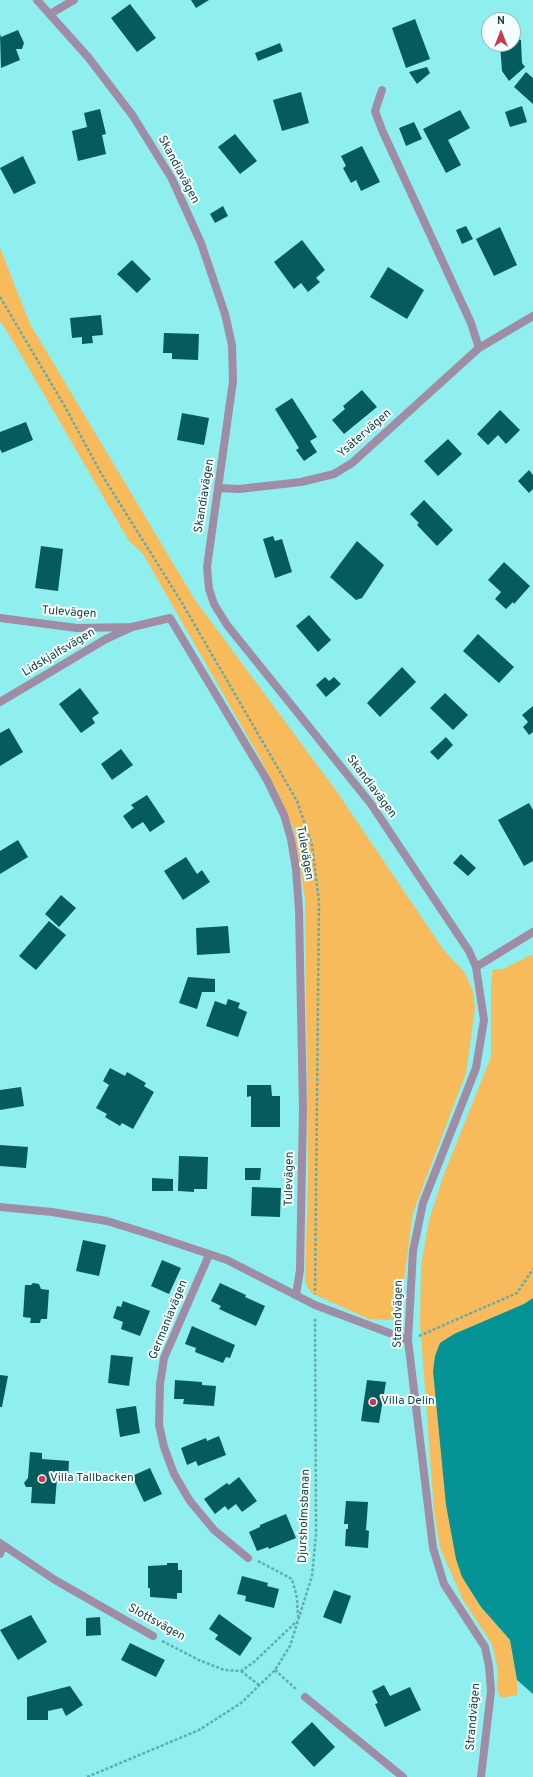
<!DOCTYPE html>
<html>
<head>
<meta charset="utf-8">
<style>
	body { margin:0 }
	#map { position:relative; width:533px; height:1777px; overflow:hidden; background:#8feeee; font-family:Overpass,sans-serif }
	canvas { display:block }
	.north { position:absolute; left:481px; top:12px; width:40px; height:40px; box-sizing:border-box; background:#f5fefe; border:1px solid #9eb4b4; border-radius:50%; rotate:0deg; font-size:11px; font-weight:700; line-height:16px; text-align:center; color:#1c4445 }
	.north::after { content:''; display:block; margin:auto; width:14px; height:18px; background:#c9384f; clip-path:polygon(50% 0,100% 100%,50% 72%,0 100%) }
</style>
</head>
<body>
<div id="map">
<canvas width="533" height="1777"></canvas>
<div class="north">N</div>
</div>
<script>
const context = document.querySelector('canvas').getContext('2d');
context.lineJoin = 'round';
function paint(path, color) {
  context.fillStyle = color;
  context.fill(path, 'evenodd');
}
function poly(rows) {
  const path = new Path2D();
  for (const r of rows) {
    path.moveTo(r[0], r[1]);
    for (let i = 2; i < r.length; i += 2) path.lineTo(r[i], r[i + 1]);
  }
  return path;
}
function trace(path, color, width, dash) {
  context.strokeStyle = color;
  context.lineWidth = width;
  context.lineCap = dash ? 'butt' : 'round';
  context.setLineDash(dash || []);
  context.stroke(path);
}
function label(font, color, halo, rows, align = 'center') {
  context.font = font + ' Overpass,sans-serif';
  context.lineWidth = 4;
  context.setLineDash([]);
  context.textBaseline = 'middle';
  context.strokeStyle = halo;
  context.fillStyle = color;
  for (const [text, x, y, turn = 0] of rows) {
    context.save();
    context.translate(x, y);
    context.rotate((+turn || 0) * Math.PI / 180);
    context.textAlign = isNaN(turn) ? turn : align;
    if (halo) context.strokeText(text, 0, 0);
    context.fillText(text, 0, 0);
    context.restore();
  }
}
const green = poly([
	[0,248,30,324,195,600,335,789,443,949,465,973,473,991,475,1008,466,1073,413,1213,404,1280,403,1305,398,1318,388,1320,369,1319,311,1293,305,1282,308,1176,305,899,294,830,279,794,260,758,143,554,129,541,10,336,0,321],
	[533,954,533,1298,524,1304,462,1577,481,1607,510,1640,517,1680,517,1695,501,1698,497,1690,498,1670,492,1644,463,1600,440,1548,434,1510,420,1322,421,1266,429,1220,444,1174,491,1057,491,981,493,969,503,969]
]);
const water = poly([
	[533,1298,533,1694,517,1680,510,1640,481,1607,462,1577,456,1559,446,1505,433,1371,435,1356,440,1343,454,1334,524,1304]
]);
const building = poly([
	[191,0,209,0,196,8],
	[130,4,156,38,137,52,111,18],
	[415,19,430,59,406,68,392,28],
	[18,30,24,43,22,49,16,49,20,60,1,68,0,34,1,37],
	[513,37,521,40,522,63,525,67,509,81,502,71,500,44,513,44],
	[280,43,283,51,258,61,255,53],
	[427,67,430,73,417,84,409,72],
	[526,72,533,78,533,104,514,87],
	[301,92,309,123,282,131,273,100],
	[522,106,527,122,510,127,505,112],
	[100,109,106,134,102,135,106,154,78,161,72,131,87,127,84,113],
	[460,110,470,128,448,140,461,165,446,173,423,129],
	[414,122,422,139,406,146,399,128],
	[235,134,257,161,240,174,218,147],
	[362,146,380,182,361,191,356,180,351,183,343,168,346,166,341,156],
	[23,156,36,183,14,194,0,168],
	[223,206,228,216,215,223,210,214],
	[466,226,473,239,462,244,456,230],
	[500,227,517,265,494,276,476,239],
	[302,240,325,270,316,278,320,282,308,292,301,283,294,289,274,262],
	[132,260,151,279,137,293,117,274],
	[388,267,424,290,407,319,370,297],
	[101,315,103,335,92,336,93,343,82,344,82,337,72,338,70,318],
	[164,333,199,334,198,360,172,359,172,353,163,353],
	[362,390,377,407,344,434,332,420,345,409,343,406],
	[292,398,317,437,310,441,317,452,304,461,296,450,299,448,275,409],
	[500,410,520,430,506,444,498,435,488,445,477,434],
	[182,413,209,418,204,445,177,440],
	[26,422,33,440,2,453,0,449,0,432],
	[448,439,462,454,438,476,424,461],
	[529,470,533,475,533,489,529,493,518,481],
	[424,500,453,530,437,546,417,525,419,523,410,514],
	[273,536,275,541,282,539,292,572,275,578,263,539],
	[357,541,384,565,362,598,356,600,330,577],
	[41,546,63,549,58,591,35,588],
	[504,562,530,586,514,604,513,602,506,609,495,599,501,592,488,580],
	[309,615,331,640,318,652,296,626],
	[478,634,514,667,499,683,463,651],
	[402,667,416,682,380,717,367,703],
	[325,677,329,681,334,677,341,684,326,697,316,685],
	[80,688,99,713,92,718,95,723,81,733,59,704],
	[445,693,468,715,453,730,430,708],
	[533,706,533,732,529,735,523,727,528,722,522,715],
	[9,728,23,752,0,766,0,733],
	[446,737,453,745,438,760,430,752],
	[121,749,133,765,112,780,101,764],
	[147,795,165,822,150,832,143,822,132,829,123,816,134,808,131,805],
	[529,803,533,810,533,861,524,866,498,820],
	[18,840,28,857,0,874,0,851],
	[461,854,476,868,468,876,453,863],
	[186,857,197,874,202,870,210,882,183,900,164,871],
	[61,895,76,908,59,927,45,914],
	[49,921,66,935,36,970,19,956],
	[228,926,230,953,197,955,196,928],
	[188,977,215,979,215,992,202,992,197,1009,179,1003],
	[228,999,240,1003,238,1008,247,1012,238,1037,206,1026,215,1001,226,1005],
	[110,1068,125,1076,127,1072,146,1083,144,1086,154,1092,133,1129,122,1123,120,1126,105,1117,107,1114,96,1108,109,1085,103,1081],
	[247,1085,271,1085,272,1096,280,1096,280,1127,251,1127,251,1096,247,1097],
	[21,1087,24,1106,0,1110,0,1090],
	[0,1145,28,1147,26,1168,0,1166],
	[179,1156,208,1157,207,1189,194,1189,194,1192,178,1191],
	[245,1168,261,1168,260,1180,245,1180],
	[152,1178,173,1179,173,1191,152,1191],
	[252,1187,281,1188,280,1217,251,1216],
	[83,1240,106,1245,99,1276,76,1271],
	[162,1260,181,1268,169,1294,151,1286],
	[33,1283,39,1284,41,1289,49,1290,47,1319,41,1319,40,1323,30,1323,31,1318,23,1317,25,1285,31,1285],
	[220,1283,246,1295,245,1297,265,1306,256,1326,219,1309,221,1306,211,1301],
	[123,1301,150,1311,140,1336,121,1329,123,1322,113,1318,117,1306,121,1307],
	[192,1326,235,1345,230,1358,226,1357,223,1363,195,1352,196,1348,185,1344],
	[111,1355,133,1357,129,1386,108,1383],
	[0,1375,8,1376,2,1407,0,1407],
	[175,1380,202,1382,202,1385,216,1386,214,1406,183,1404,184,1399,174,1399],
	[367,1380,386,1382,379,1423,361,1421],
	[136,1406,140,1433,120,1437,116,1409],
	[219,1436,226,1455,198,1466,196,1461,187,1465,181,1448,206,1438,207,1441],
	[30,1452,42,1453,42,1459,69,1461,68,1479,57,1478,55,1504,31,1503,32,1487,26,1487,24,1483,28,1478],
	[150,1468,162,1494,144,1502,132,1476],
	[239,1477,257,1501,242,1512,236,1504,228,1510,225,1506,215,1514,204,1499,227,1483,229,1485],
	[346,1501,368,1502,366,1530,369,1531,368,1548,345,1546,346,1529,348,1529,348,1524,344,1524],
	[286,1514,296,1538,269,1549,268,1547,257,1551,249,1532,260,1527,260,1525],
	[167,1563,178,1563,178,1570,182,1570,182,1593,177,1593,177,1599,150,1597,150,1588,148,1588,148,1566,167,1565],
	[242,1576,268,1583,267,1586,279,1589,274,1608,245,1601,246,1596,237,1594],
	[334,1590,351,1596,341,1624,323,1617],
	[219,1614,252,1638,240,1656,215,1639,218,1635,209,1629],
	[31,1615,47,1642,18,1660,0,1630],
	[100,1617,101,1635,86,1636,86,1618],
	[130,1643,165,1660,156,1677,121,1660],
	[384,1685,390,1696,410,1687,421,1710,385,1727,375,1704,378,1703,372,1691],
	[70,1686,83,1705,66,1716,62,1708,48,1711,48,1720,27,1720,27,1697],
	[312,1722,335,1747,314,1767,291,1742]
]);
const path = poly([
	[0,297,64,405,102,475,182,603,297,801,312,845,319,902,315,1294],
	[419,1336,517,1293,533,1269],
	[258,1561,292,1579,297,1598,298,1617],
	[162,1641,199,1660,224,1670,241,1671,254,1662,297,1621],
	[275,1670,297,1690],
	[241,1671,259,1685],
	[87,1777,199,1730,241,1703,275,1670,290,1646,312,1576,316,1534,315,1317]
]);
const street = poly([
	[37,0,88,57,133,116,172,179,201,243,225,314,232,345,233,381,207,567,209,589,214,604,227,625,371,804,469,951,476,967,484,1020,476,1068,423,1203,413,1251,408,1340,433,1548,444,1584,485,1647,489,1666,491,1691,481,1777],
	[50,14,74,0],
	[479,348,533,316],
	[219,488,239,489,301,482,334,474,352,463,479,348,471,323,382,130,375,111,382,90],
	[0,618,77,628,132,627,170,618,267,780,284,815,291,839,296,869,299,910,303,1109,300,1270,296,1295],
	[0,702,106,639,130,628],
	[476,967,533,932],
	[0,1207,52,1212,107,1221,149,1234,227,1260,315,1305,408,1340],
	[209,1255,164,1358,160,1384,159,1425,164,1447,174,1474,190,1501,214,1530,248,1558],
	[0,1543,55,1580,153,1636],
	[0,1554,3,1545],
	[305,1697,403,1777]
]);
const markers = [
	[373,1402,4,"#c9384f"],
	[42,1479,4,"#c9384f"]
];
const streetNames = [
	["Skandiavägen",178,170,62],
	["Ysätervägen",365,434,-41],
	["Skandiavägen",205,496,-81],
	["Tulevägen",69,613,4],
	["Lidskjalfsvägen",59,653,-31],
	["Skandiavägen",371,787,53],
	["Tulevägen",304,853,80],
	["Tulevägen",290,1179,-89],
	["Strandvägen",399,1314,-89],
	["Germaniavägen",169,1320,-68],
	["Djursholmsbanan",305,1516,-88],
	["Slottsvägen",156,1623,29],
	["Strandvägen",474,1717,-85]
];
const poiNames = [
	["Villa Delin",381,1402],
	["Villa Tallbacken",50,1479]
];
paint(green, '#f8bb5c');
paint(water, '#059395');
paint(building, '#065c5d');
trace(path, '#62acac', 2.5, [3, 2]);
trace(street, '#9e8da5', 8);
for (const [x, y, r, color] of markers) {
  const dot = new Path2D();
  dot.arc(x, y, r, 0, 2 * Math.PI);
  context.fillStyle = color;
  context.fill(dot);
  trace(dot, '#f5fefe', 1.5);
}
label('12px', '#1c4445', '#f5fefe', streetNames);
label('12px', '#1c4445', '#f5fefe', poiNames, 'left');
</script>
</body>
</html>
